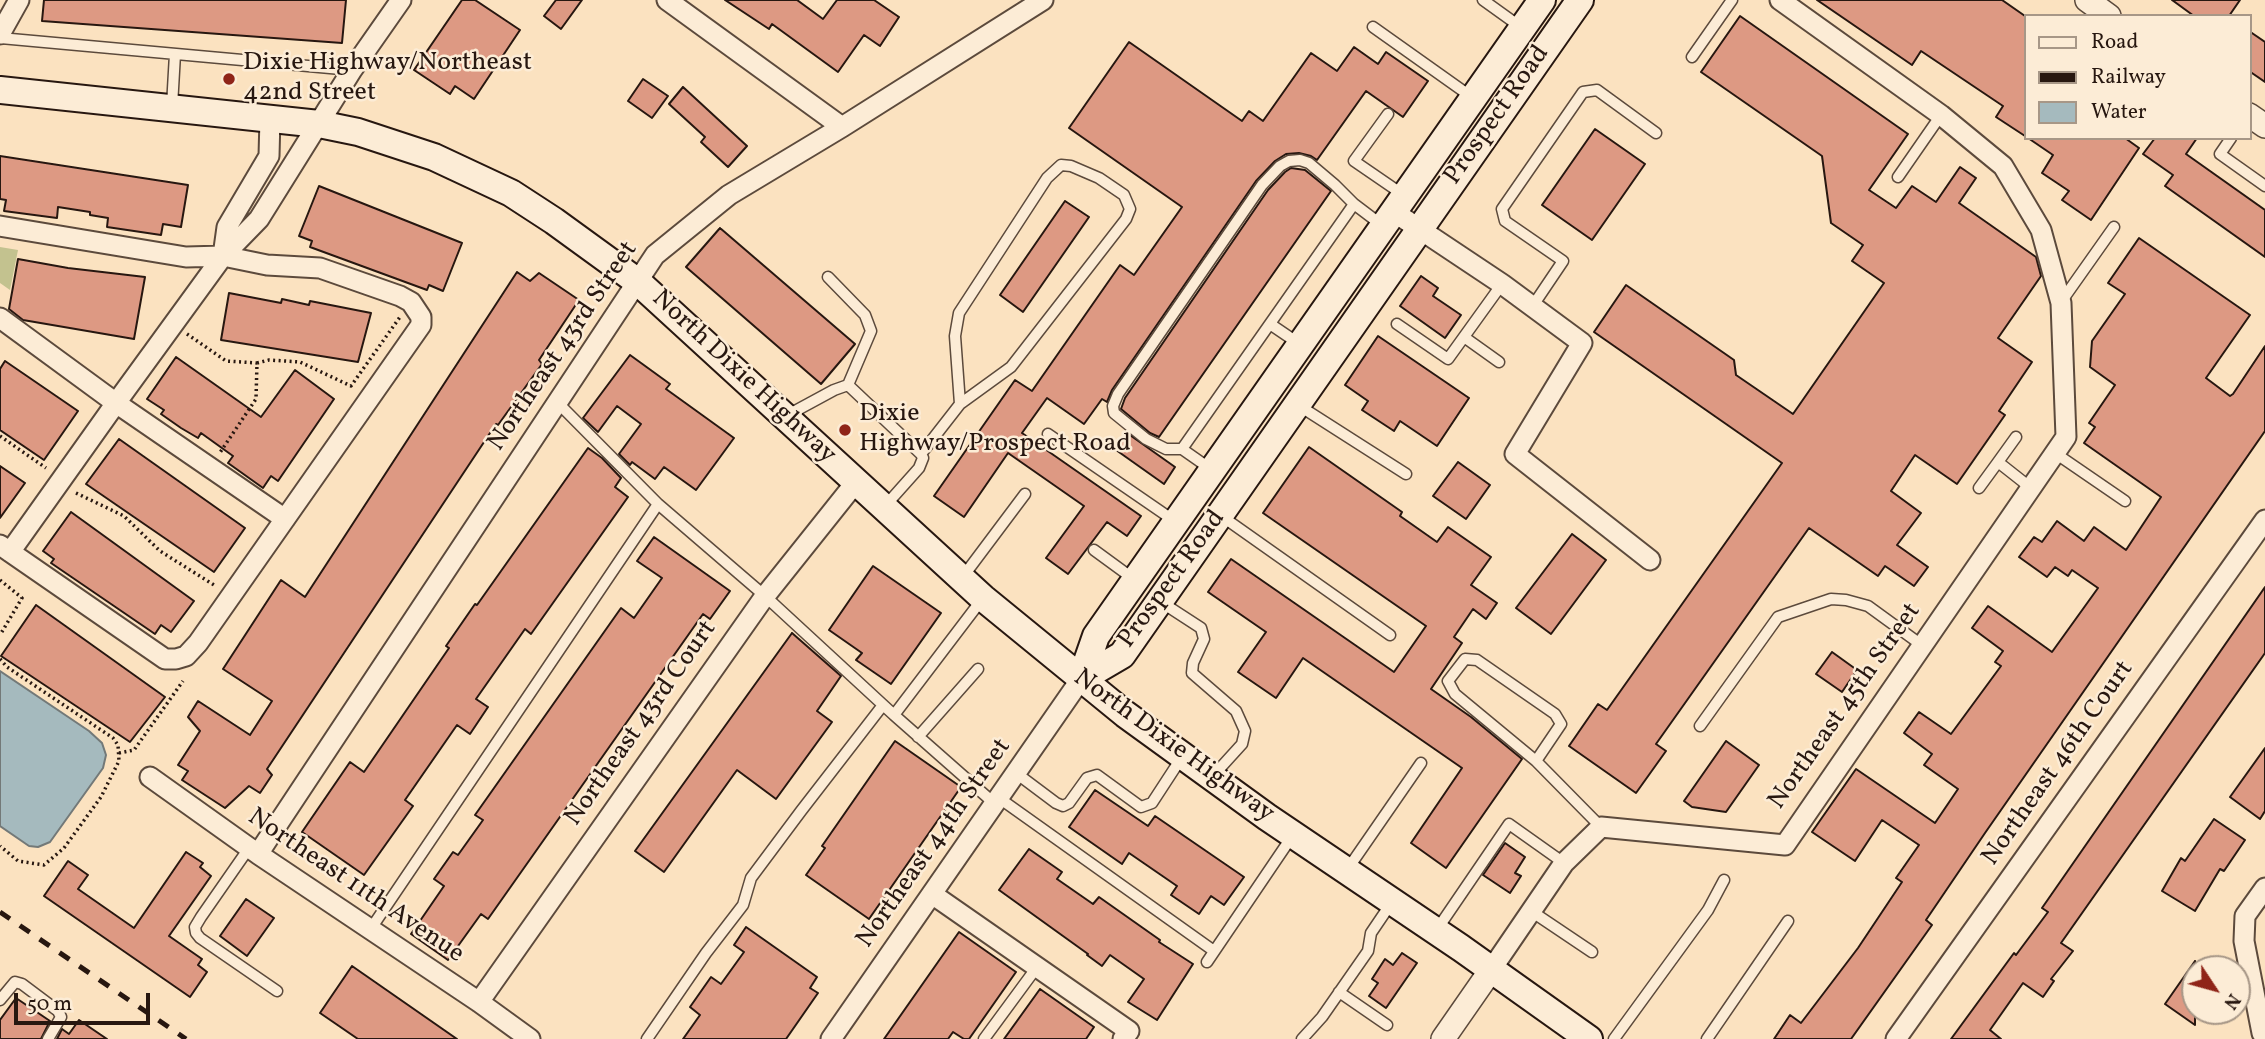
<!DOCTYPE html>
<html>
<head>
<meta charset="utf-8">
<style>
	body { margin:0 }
	#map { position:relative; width:2265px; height:1039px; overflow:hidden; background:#fbe2c0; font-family:Vollkorn,serif }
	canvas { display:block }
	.legend { position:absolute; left:2024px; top:14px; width:228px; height:126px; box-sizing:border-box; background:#fcecd6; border:2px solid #a79787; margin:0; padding:9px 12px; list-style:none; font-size:21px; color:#271710 }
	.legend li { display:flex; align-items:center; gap:14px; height:35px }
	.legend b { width:35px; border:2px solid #a79787 }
	.north { position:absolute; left:2181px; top:955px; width:70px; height:70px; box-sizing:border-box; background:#fcecd6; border:2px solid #a79787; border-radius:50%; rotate:126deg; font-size:19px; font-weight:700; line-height:28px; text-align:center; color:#271710 }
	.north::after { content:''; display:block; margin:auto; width:24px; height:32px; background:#8f2418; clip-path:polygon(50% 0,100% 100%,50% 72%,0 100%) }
	.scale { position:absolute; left:14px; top:993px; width:136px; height:32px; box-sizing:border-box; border:4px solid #271710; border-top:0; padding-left:9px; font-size:21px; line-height:24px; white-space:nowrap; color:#271710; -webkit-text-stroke:5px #fcecd6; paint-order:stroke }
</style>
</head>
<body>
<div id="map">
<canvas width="2265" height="1039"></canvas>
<ul class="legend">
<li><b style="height:9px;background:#fcecd6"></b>Road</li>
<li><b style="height:9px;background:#271710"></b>Railway</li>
<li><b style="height:19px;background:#a5babe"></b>Water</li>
</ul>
<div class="north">N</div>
<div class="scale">50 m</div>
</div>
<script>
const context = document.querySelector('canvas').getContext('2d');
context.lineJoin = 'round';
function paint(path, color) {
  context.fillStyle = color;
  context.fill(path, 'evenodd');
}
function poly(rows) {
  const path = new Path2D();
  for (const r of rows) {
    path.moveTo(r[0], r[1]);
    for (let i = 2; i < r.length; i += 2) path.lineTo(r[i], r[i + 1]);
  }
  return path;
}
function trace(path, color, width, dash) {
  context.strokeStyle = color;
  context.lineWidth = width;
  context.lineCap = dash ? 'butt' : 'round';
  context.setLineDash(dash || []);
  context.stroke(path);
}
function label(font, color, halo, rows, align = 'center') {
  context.font = font + ' Vollkorn,serif';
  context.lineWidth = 5;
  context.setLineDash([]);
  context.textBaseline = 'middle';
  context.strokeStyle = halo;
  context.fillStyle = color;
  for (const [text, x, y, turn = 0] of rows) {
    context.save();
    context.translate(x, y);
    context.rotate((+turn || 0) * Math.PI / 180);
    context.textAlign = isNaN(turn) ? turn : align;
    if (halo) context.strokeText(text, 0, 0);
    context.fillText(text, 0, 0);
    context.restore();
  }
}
const green = poly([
	[0,247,18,250,10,290,0,283]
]);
const water = poly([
	[0,671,89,731,102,743,106,755,103,768,50,842,38,847,29,846,0,826,0,671]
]);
const building = poly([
	[44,0,346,0,342,43,42,21,44,0],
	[462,0,475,0,520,30,474,99,455,86,450,94,414,70,462,0],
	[556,0,582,0,561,29,544,16,556,0],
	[725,0,797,0,823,19,837,0,874,0,899,17,880,46,864,35,838,72,772,24,769,29,725,0],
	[1817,0,2002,0,2025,16,2025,136,1996,117,2003,106,1921,51,1912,65,1817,0],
	[2172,0,2240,0,2229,16,2194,16,2172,0],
	[1740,16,1908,134,1869,190,1896,208,1912,186,1936,202,1960,167,1976,178,1959,203,2036,257,2041,276,1998,338,2032,362,1999,411,2005,415,1957,484,1915,455,1891,491,1921,513,1897,545,1928,567,1914,586,1885,566,1878,576,1809,528,1656,744,1666,751,1636,793,1569,746,1598,704,1607,710,1782,463,1594,332,1626,285,1734,360,1736,375,1793,414,1884,283,1852,261,1863,245,1831,223,1822,156,1701,72,1740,16],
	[2249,31,2265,42,2265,82,2249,71,2249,31],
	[1129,42,1242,121,1249,111,1263,121,1311,53,1337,71,1354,47,1378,64,1386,52,1428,81,1403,117,1366,91,1317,160,1311,156,1299,153,1286,154,1275,161,1256,181,1112,390,1107,402,1102,399,1084,424,1047,398,1022,433,1141,516,1127,536,1107,522,1068,574,1046,558,1084,506,1008,453,964,517,934,496,1015,380,1032,391,1120,265,1134,275,1182,207,1069,128,1129,42],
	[643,79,668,96,652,118,628,101,643,79],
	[683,87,747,146,728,167,701,142,705,137,669,104,683,87],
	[1595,129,1645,164,1592,240,1542,205,1595,129],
	[2028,138,2125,138,2139,148,2091,220,2062,200,2069,191,2042,173,2053,155,2028,138],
	[2155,138,2197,138,2186,154,2265,210,2265,257,2165,186,2173,175,2143,154,2155,138],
	[0,156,188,185,181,227,163,224,161,235,107,227,108,218,90,215,90,212,58,207,57,218,4,211,6,200,0,199,0,156],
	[1291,168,1305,170,1331,191,1159,437,1150,433,1121,409,1125,398,1268,190,1285,172,1291,168],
	[319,186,462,243,443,291,429,285,427,290,310,247,312,241,299,236,319,186],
	[1065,201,1089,217,1023,312,1000,295,1065,201],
	[720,228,855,344,821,384,686,267,720,228],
	[2139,238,2250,315,2206,378,2230,396,2233,394,2265,346,2265,431,1985,833,1926,920,1932,925,1851,1039,1774,1039,1790,1015,1801,1023,1858,948,1902,882,1896,878,1919,845,1882,820,1855,861,1812,832,1856,769,1935,823,1958,789,1924,765,1932,754,1904,733,1919,712,1951,734,2001,666,1995,662,2003,651,1972,628,1988,606,2052,652,2098,588,2072,570,2068,576,2055,567,2047,577,2019,557,2034,537,2042,542,2057,521,2084,541,2094,527,2126,550,2161,497,2084,443,2095,427,2089,423,2115,385,2090,367,2092,341,2125,294,2108,283,2139,238],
	[18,259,68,268,145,277,134,339,23,320,9,309,18,259],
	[517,272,530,281,539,273,579,300,539,360,542,364,498,425,496,424,267,769,272,775,260,793,249,786,225,808,182,780,188,771,178,765,200,731,188,717,198,701,250,735,272,701,223,669,281,580,305,597,517,272],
	[1421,276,1438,288,1433,296,1461,315,1445,338,1400,306,1421,276],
	[229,293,281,303,282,299,309,305,310,301,371,313,358,362,221,340,229,293],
	[1378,336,1469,398,1437,446,1400,421,1394,431,1362,410,1368,401,1345,385,1378,336],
	[630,355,670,384,666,389,734,438,696,490,664,467,655,479,632,462,630,465,619,454,641,424,617,406,598,432,583,418,630,355],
	[176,357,261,417,295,370,334,399,278,481,271,476,263,488,228,463,233,456,201,433,198,438,181,428,161,414,164,410,147,399,176,357],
	[5,361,78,411,44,460,0,430,0,369,5,361],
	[1127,433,1175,467,1164,484,1116,450,1127,433],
	[119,439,245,528,214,572,86,484,119,439],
	[1309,447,1402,512,1400,516,1437,542,1448,527,1491,557,1471,585,1497,603,1486,619,1473,609,1454,637,1462,643,1431,689,1471,717,1522,759,1446,868,1411,843,1462,768,1303,658,1276,698,1238,672,1266,632,1208,592,1231,559,1394,672,1426,626,1263,513,1309,447],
	[588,448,602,458,621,478,615,487,628,497,531,634,525,629,476,699,488,707,470,734,457,725,405,800,413,806,364,875,302,832,350,762,364,772,449,648,446,646,475,604,477,605,588,448],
	[1458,462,1490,485,1466,519,1433,496,1458,462],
	[0,466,25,483,0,518,0,466],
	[71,512,194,601,171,632,161,625,155,634,51,563,54,559,43,551,71,512],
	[1572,534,1606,560,1551,634,1516,608,1572,534],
	[654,537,730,591,710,619,703,614,488,919,481,914,448,960,411,934,444,886,434,879,453,852,458,855,483,820,475,815,621,608,634,618,662,578,637,561,654,537],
	[873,566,941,613,891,684,856,660,862,653,829,630,873,566],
	[2265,587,2265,653,2061,943,2073,951,2051,979,2054,981,2043,997,2023,983,1990,1030,2001,1039,1951,1039,2014,953,2016,955,2048,912,2042,908,2265,587],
	[36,605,165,697,130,742,1,656,36,605],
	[792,633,841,676,817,711,832,722,776,799,737,770,664,872,635,851,792,633],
	[1832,652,1857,670,1842,692,1816,674,1832,652],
	[895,741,961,787,869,919,806,875,825,848,822,846,895,741],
	[1726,741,1759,765,1726,812,1692,807,1684,801,1726,741],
	[2265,748,2265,811,2260,819,2230,797,2265,748],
	[1095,790,1148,826,1155,816,1244,877,1224,905,1211,896,1199,914,1171,895,1177,886,1129,853,1122,864,1069,827,1095,790],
	[2214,819,2245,840,2224,871,2220,869,2195,911,2162,891,2181,858,2185,861,2214,819],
	[1505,843,1525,857,1515,873,1521,876,1510,893,1483,875,1505,843],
	[1029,849,1062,872,1057,879,1093,904,1099,897,1160,940,1159,942,1193,964,1157,1020,1128,1002,1144,979,1110,955,1102,966,1087,955,1088,954,999,890,1029,849],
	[186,852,203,863,200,867,211,876,169,936,202,959,198,965,207,972,190,997,44,896,68,861,88,875,78,889,134,928,186,852],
	[246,899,274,918,247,956,220,936,246,899],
	[746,927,817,977,810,988,818,993,786,1039,683,1039,700,1015,690,1007,711,977,721,984,744,952,734,945,746,927],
	[959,932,1016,972,969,1039,964,1039,953,1032,948,1039,884,1039,959,932],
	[1402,953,1417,963,1386,1008,1369,996,1378,983,1372,979,1385,959,1393,965,1402,953],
	[2195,961,2195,1025,2165,1004,2195,961],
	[352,966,457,1039,358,1039,320,1013,352,966],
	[1040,989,1094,1027,1086,1039,1004,1039,1040,989],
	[16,998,50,1021,41,1039,0,1039,0,1020,16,998],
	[79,1020,107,1039,57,1039,62,1029,69,1034,79,1020]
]);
const path = poly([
	[187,334,226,361,257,363,256,399,219,454],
	[257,363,269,360,300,362,351,386,400,317],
	[0,436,46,468],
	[76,493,124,516,160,551,214,585],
	[0,580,22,598,0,635],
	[0,659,7,667,113,738,118,745,119,761,101,797,64,848,44,865,18,861,0,846],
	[119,753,134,750,183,681]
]);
const service = poly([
	[1483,0,1522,28],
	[1373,27,1473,98],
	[0,38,352,70],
	[1692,57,1732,0],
	[172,106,175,54],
	[1388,114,1354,161,1405,196],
	[2231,138,2220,154,2265,186],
	[1898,177,1941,115],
	[2061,302,2114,227],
	[1532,307,1563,261,1505,221,1502,209,1583,92,1597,90,1656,133],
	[1270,324,1298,343],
	[1397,324,1448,359,1502,284],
	[1464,337,1499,362],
	[848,385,921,454],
	[557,402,658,504],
	[1298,405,1406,474],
	[786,416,834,390,848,385,871,331,865,315,828,277],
	[1048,434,1176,522],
	[2016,437,1998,462,2031,488],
	[1182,449,1354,204],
	[2055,453,2125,501],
	[1212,470,1182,449,1166,449,1146,439,1114,413,1113,406,1118,394,1262,185,1280,166,1289,161,1300,160,1309,163,1335,185,1354,204,1383,226],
	[1979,488,1998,462],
	[886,505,919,468,923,458,921,454,960,404,955,336,959,313,1047,178,1061,165,1071,166,1099,178,1124,195,1130,209,1126,219,1011,367,960,404],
	[1220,515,1390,635],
	[1094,550,1135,580],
	[962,578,1025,494],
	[1161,602,1201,628,1204,639,1193,663,1192,673,1236,711,1245,731,1242,744,1212,777],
	[894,715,995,804],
	[1700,726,1778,617,1831,599,1846,600,1868,606,1923,646],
	[918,737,978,669],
	[1536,761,1455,694,1448,681,1465,659,1477,660,1555,714,1561,724,1536,761,1601,827],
	[1016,773,1056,803,1063,806,1069,803,1087,778,1097,775,1141,807,1152,803,1182,757],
	[999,798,1214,951],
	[249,848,201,917,195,927,196,933,200,938,277,991],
	[1347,870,1421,763],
	[1531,911,1592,952],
	[370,930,658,504,765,596,894,715,983,598],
	[1436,931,1509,824,1564,863],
	[1207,962,1293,835],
	[1339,992,1387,1025],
	[0,1000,15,982,22,984,58,1011,61,1017,48,1039],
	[647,1039,706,953,743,905,751,878,801,811,883,705],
	[984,1039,1037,967],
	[1302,1039,1322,1017,1368,951,1371,933,1392,902],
	[1614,1039,1708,910,1724,880],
	[1707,1039,1788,921]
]);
const minor = poly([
	[667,0,842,127],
	[0,34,19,0],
	[270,118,269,156,227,227,223,256,259,219,352,70,401,0],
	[1394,212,1502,284,1582,343,1515,454,1650,560],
	[0,226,186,257,223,256,267,265,320,268,400,296,411,302,421,317,421,325,198,643,186,656,176,659,165,659,0,545],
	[0,318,116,403,223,256],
	[10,552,116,403,285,519],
	[150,777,258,854,479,1002,530,1039],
	[258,854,655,255,729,195,842,127,1043,0],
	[2265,888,2245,916,2244,941,2262,1033,2265,1035],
	[932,894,1129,1031,1123,1039],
	[1491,970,1564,863,1601,827,1785,845,2066,437,2061,303,2041,230,2003,166,1941,115,1780,0],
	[479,1002,765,596,856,482],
	[831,1039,1081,679],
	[1896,1039,2265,520]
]);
const tertiary = poly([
	[2087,0,2109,16],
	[2249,115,2265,126],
	[1443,1039,1491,970]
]);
const secondary = poly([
	[0,90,319,124,358,132,434,157,511,193,554,221,638,282,983,598,1125,714,1267,817,1461,948,1589,1039],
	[1081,679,1122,655,1580,0],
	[1081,679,1096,636,1542,0]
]);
const rail = poly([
	[0,912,186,1039]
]);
const markers = [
	[229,79,7,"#8f2418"],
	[845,430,7,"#8f2418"]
];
const poiNames = [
	["Dixie Highway/Northeast",243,64],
	["42nd Street",243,94],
	["Dixie",859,415],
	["Highway/Prospect Road",859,445]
];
const streetNames = [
	["Prospect Road",1498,116,-55],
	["Northeast 43rd Street",564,347,-56],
	["North Dixie Highway",743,378,43],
	["Prospect Road",1173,580,-54],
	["Northeast 45th Street",1846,707,-55],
	["Northeast 43rd Court",642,724,-55],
	["North Dixie Highway",1173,747,36],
	["Northeast 46th Court",2059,764,-55],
	["Northeast 44th Street",935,844,-55],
	["Northeast 11th Avenue",355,887,34]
];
paint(green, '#c3c28f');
paint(water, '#a5babe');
trace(water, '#737978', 2);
paint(building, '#dd9983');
trace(building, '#271710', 2);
trace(service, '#5c4a3c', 13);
trace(minor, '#5c4a3c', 23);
trace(tertiary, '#5c4a3c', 26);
trace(secondary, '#271710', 30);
trace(path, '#271710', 3.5, [2, 3.5]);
trace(service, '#fcecd6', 10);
trace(minor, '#fcecd6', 19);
trace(tertiary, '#fcecd6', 23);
trace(secondary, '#fcecd6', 26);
trace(rail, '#271710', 5, [12, 12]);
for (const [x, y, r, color] of markers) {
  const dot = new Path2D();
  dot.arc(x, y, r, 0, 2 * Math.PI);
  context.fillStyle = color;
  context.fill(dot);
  trace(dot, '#fcecd6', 2.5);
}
label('26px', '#271710', '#fcecd6', poiNames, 'left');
label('26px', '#271710', '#fcecd6', streetNames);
</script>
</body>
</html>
